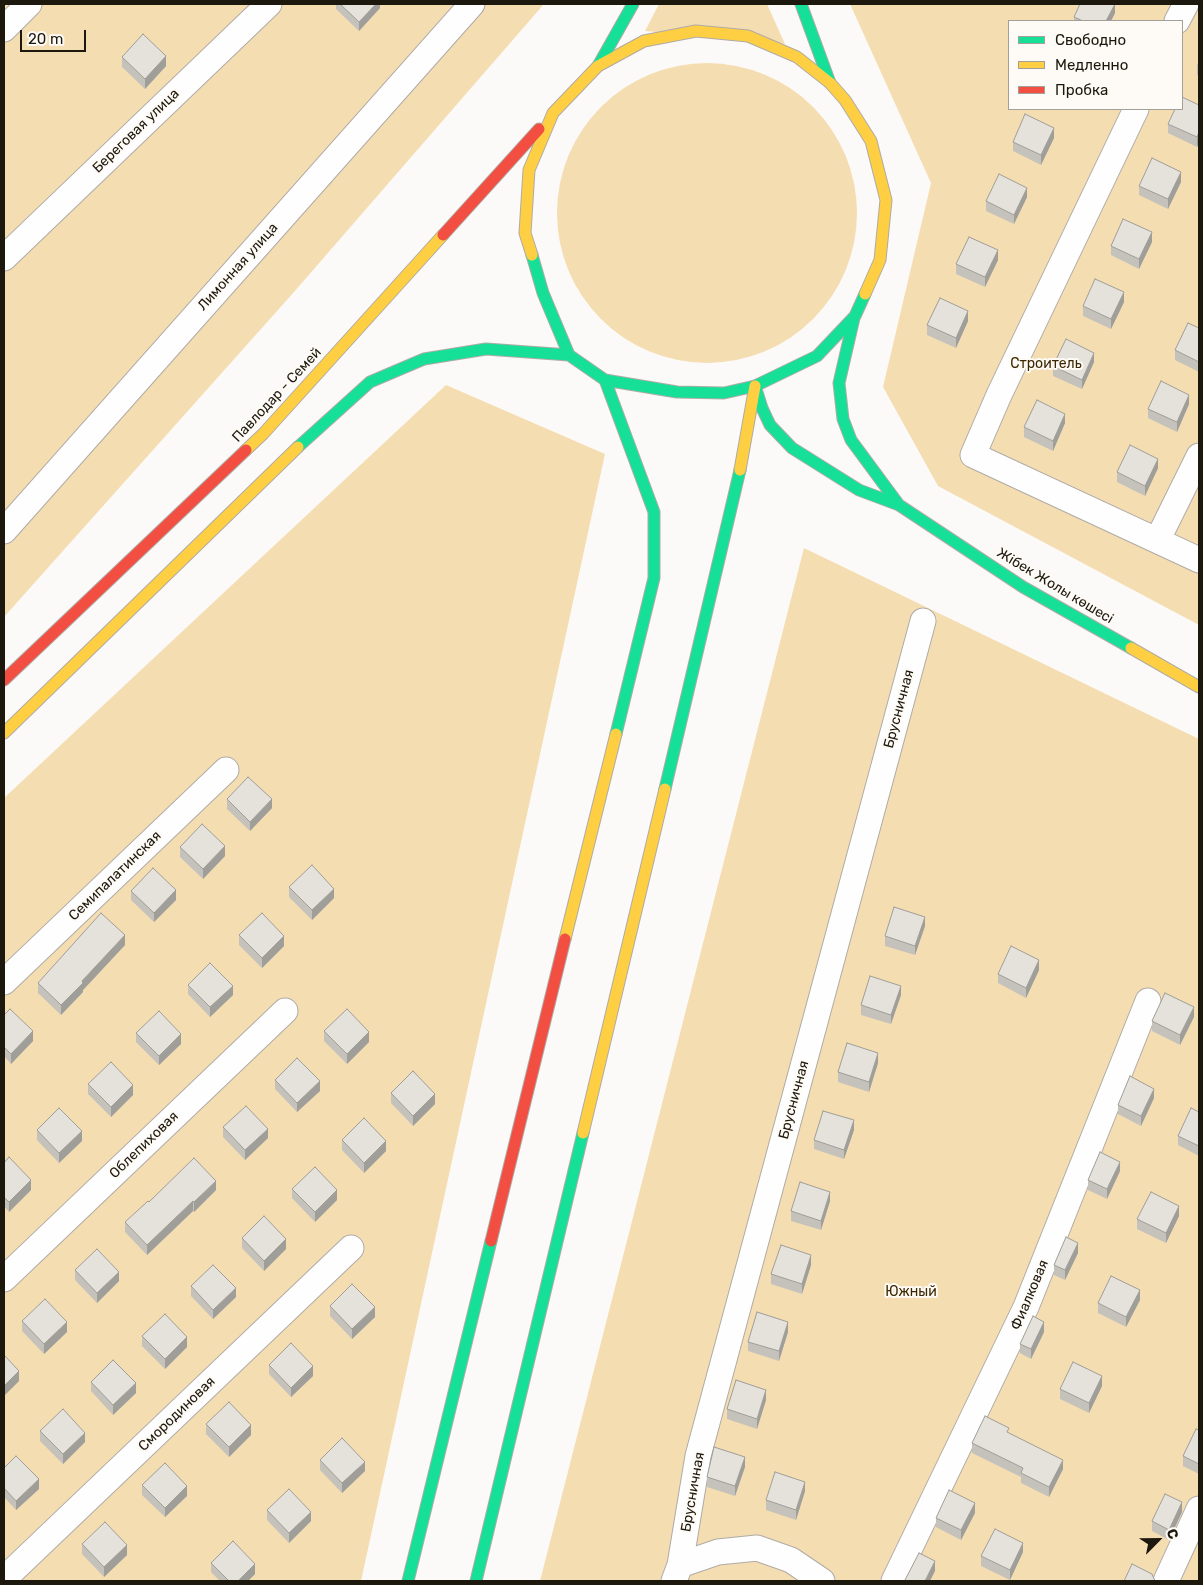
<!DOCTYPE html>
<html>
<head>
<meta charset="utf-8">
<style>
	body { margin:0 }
	#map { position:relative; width:1203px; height:1585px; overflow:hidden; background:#fcfaf8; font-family:Rubik,sans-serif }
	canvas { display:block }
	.frame { position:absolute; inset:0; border:5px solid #1d180e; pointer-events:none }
	.legend { position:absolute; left:1008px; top:20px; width:175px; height:90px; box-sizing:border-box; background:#fefbf6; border:1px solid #a4a099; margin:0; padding:6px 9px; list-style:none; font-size:15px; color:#1d180e }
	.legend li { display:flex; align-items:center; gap:10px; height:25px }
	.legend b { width:25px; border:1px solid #a4a099 }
	.north { position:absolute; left:1133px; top:1515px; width:50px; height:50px; -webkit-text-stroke:4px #fefbf6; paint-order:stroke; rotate:67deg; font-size:14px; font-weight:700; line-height:20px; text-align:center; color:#1d180e }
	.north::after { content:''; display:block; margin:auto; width:18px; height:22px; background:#1d180e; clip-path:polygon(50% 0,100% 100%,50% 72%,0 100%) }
	.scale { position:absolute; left:20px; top:30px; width:66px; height:22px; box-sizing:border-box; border:2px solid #1d180e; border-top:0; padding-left:6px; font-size:15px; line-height:18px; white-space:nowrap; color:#1d180e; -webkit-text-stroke:4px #fefbf6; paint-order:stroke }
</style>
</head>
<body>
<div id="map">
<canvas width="1203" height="1585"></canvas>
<div class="frame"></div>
<ul class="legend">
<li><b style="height:6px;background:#16e098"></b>Свободно</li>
<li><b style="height:6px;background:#ffcf43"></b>Медленно</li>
<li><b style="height:6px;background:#f24e42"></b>Пробка</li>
</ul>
<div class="north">С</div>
<div class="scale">20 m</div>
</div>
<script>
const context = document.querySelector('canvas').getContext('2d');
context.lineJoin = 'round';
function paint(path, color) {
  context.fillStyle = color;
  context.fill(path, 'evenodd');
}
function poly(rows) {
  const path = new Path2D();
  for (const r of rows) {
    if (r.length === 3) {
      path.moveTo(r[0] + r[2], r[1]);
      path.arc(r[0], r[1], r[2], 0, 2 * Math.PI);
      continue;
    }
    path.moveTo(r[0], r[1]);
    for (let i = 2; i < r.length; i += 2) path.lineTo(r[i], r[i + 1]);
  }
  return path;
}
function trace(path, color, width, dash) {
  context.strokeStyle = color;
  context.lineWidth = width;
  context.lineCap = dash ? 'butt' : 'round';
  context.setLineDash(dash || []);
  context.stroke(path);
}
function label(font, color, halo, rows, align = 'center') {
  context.font = font + ' Rubik,sans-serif';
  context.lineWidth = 4;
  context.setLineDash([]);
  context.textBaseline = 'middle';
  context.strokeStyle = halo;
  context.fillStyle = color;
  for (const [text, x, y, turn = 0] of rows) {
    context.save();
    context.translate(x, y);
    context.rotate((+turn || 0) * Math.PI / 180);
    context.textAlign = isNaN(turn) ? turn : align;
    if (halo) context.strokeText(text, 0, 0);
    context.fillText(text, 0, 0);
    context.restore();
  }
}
const green = poly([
	[4,4,544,4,294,292,4,617],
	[659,4,767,4,785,44,645,31],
	[850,4,1199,4,1199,625,938,486,883,387,931,183],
	[1009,21,1182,21,1182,109,1009,109],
	[707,213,150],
	[446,385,605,454,361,1581,4,1581,4,798],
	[804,548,1199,739,1199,1581,540,1581]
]);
const street = poly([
	[1177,21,1186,4],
	[4,29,29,4],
	[1136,109,999,395,973,455,1199,560],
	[4,258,269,4],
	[4,531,472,4],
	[1158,539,1199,456],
	[4,982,226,770],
	[4,1279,285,1011],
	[680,1565,718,1552,757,1548,791,1560,822,1581],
	[4,1579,351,1248],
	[674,1581,680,1565,698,1456,923,621],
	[894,1581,1026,1307,1148,1001],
	[1166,1581,1199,1509]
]);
const fast = poly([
	[801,4,830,83],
	[598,66,633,4],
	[532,255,543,293,569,355,605,380,677,392,724,393,755,386,817,356,855,316,865,294],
	[854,318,839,383,843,419,851,440,899,505],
	[605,380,654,512,654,578,616,734],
	[755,386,762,408,770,425,792,448,859,490,899,505,1023,587,1131,648],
	[298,447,370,382,424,359,486,349,569,355],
	[665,789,740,470],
	[408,1581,491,1241],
	[476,1581,583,1133]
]);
const slow = poly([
	[696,31,748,36,797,57,830,83,845,100,871,141,886,200,880,260,865,294],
	[532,255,525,233,529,170,553,113,598,66,644,41,696,31],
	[246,450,263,434,443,235],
	[740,470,755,386],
	[1131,648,1199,687],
	[4,733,298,447],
	[565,939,616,734],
	[583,1133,665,789]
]);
const jam = poly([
	[443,235,539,129],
	[4,680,246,450],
	[491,1241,565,939]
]);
const wall = poly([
	[336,4,380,4,380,8,359,31,336,9],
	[1115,13,1111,21,1074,21,1074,17],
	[122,57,166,66,145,89,122,67],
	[1199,61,1199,76,1197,75,1197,65],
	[1199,105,1199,142,1197,147,1168,133,1168,124],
	[1054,138,1041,165,1013,151,1013,142],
	[1181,182,1168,209,1139,195,1139,186],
	[1027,197,1014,224,986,211,986,201],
	[1152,242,1139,269,1111,255,1111,246],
	[998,260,985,287,956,274,956,264],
	[1124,302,1111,329,1083,316,1083,306],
	[968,321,956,348,927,335,927,325],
	[1199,328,1199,372,1175,360,1175,350],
	[1094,362,1082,389,1053,376,1053,366],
	[1189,404,1177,432,1148,418,1148,409],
	[1065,423,1053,451,1024,437,1024,427],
	[1158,468,1145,496,1117,482,1117,472],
	[227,799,272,808,250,831,227,809],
	[180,847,225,856,203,879,180,857],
	[289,887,334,898,312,920,289,897],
	[131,891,176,900,154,922,131,900],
	[925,926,915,955,885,946,885,936],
	[239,935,284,946,262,968,239,945],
	[125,945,83,990,83,992,61,1015,38,993,38,983],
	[1039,970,1026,998,998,983,998,974],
	[188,985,233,995,210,1017,188,994],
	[901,995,891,1024,861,1015,861,1005],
	[4,1015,33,1041,11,1064,4,1056],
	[1194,1017,1180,1045,1152,1031,1152,1021],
	[324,1031,369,1042,347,1064,324,1041],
	[136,1033,181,1044,159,1065,136,1042],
	[878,1063,869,1092,838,1082,838,1072],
	[275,1080,320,1091,297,1112,275,1089],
	[88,1084,133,1095,111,1117,88,1094],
	[391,1093,435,1104,413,1126,391,1103],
	[1154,1098,1141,1126,1118,1114,1118,1105],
	[1199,1112,1199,1156,1178,1145,1178,1136],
	[223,1127,268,1138,245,1160,223,1137],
	[37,1130,82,1141,59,1163,37,1140],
	[854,1130,844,1159,814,1149,814,1140],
	[342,1140,386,1151,364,1173,342,1150],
	[4,1163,31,1190,9,1212,4,1206],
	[1120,1171,1107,1199,1088,1190,1088,1180],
	[292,1189,337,1200,315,1222,292,1198],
	[216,1190,194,1212,193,1211,147,1255,125,1232,125,1222],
	[830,1201,821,1230,791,1221,791,1211],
	[1179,1216,1166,1243,1137,1229,1137,1219],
	[242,1238,286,1249,264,1271,242,1248],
	[1078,1253,1065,1280,1054,1275,1054,1265],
	[811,1265,802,1294,771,1284,771,1274],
	[75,1270,119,1281,97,1303,75,1280],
	[191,1286,236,1297,213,1319,191,1296],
	[1140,1300,1126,1327,1098,1313,1098,1303],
	[330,1306,375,1317,352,1339,330,1316],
	[22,1321,67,1332,44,1354,22,1331],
	[788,1332,779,1361,748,1351,748,1342],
	[1044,1332,1031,1359,1020,1353,1020,1344],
	[142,1336,187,1347,165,1369,142,1346],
	[269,1365,313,1376,291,1397,269,1374],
	[91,1382,136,1393,113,1415,91,1391],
	[1102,1386,1089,1413,1060,1399,1060,1389],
	[766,1400,757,1429,727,1419,727,1409],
	[206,1424,251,1435,229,1457,206,1434],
	[1199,1430,1199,1474,1183,1466,1183,1456],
	[40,1431,85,1442,63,1464,40,1441],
	[1009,1434,1063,1469,1049,1497,1021,1483,1021,1477,972,1453,972,1443],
	[320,1460,365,1471,342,1493,320,1470],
	[745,1467,735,1496,707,1487,707,1477],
	[4,1468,39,1489,16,1510,4,1497],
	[142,1485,187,1496,165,1517,142,1495],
	[805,1491,796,1520,766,1510,766,1500],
	[267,1510,311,1521,289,1543,267,1520],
	[1182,1512,1169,1540,1152,1531,1152,1521],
	[975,1513,961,1540,936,1527,936,1518],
	[82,1544,127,1555,104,1577,82,1554],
	[1023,1552,1010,1580,981,1566,981,1556],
	[211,1563,255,1574,248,1581,220,1581,211,1572]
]);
const shadedWall = poly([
	[376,4,380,4,380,8,359,31,359,22],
	[1115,4,1115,13,1111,21,1106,21],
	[166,56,166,66,145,89,145,79],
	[1054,128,1054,138,1041,165,1041,155],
	[1199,132,1199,142,1197,147,1197,137],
	[1181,172,1181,182,1168,209,1168,199],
	[1027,188,1027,197,1014,224,1014,215],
	[1152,232,1152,242,1139,269,1139,259],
	[998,250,998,260,985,287,985,277],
	[1124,292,1124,302,1111,329,1111,319],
	[968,311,968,321,956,348,956,338],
	[1094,353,1094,362,1082,389,1082,380],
	[1189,395,1189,404,1177,432,1177,422],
	[1065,414,1065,423,1053,451,1053,441],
	[1158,459,1158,468,1145,496,1145,486],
	[272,799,272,808,250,831,250,822],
	[225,846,225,856,203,879,203,869],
	[334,889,334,898,312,920,312,910],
	[176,890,176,900,154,922,154,913],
	[925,917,925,926,915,955,915,946],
	[125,935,125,945,83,990,83,992,61,1015,61,1005,82,981],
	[284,936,284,946,262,968,262,958],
	[1039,960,1039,970,1026,998,1026,988],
	[233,986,233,995,210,1017,210,1007],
	[901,986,901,995,891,1024,891,1015],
	[1194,1007,1194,1017,1180,1045,1180,1035],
	[33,1031,33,1041,11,1064,11,1054],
	[369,1032,369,1042,347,1064,347,1054],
	[181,1034,181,1044,159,1065,159,1056],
	[878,1053,878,1063,869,1092,869,1082],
	[320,1081,320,1091,297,1112,297,1103],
	[133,1085,133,1095,111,1117,111,1107],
	[1154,1089,1154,1098,1141,1126,1141,1116],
	[435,1094,435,1104,413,1126,413,1116],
	[854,1120,854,1130,844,1159,844,1150],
	[268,1129,268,1138,245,1160,245,1150],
	[82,1131,82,1141,59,1163,59,1153],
	[386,1141,386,1151,364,1173,364,1163],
	[1120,1162,1120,1171,1107,1199,1107,1189],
	[31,1180,31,1190,9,1212,9,1202],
	[216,1181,216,1190,194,1212,194,1202],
	[337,1190,337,1200,315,1222,315,1212],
	[830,1192,830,1201,821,1230,821,1221],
	[193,1201,193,1211,147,1255,147,1245],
	[1179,1206,1179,1216,1166,1243,1166,1233],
	[286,1239,286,1249,264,1271,264,1261],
	[1078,1243,1078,1253,1065,1280,1065,1270],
	[811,1255,811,1265,802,1294,802,1284],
	[119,1272,119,1281,97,1303,97,1293],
	[236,1288,236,1297,213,1319,213,1310],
	[1140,1290,1140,1300,1126,1327,1126,1317],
	[375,1307,375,1317,352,1339,352,1329],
	[67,1322,67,1332,44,1354,44,1344],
	[788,1322,788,1332,779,1361,779,1351],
	[1044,1322,1044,1332,1031,1359,1031,1349],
	[187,1337,187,1347,165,1369,165,1359],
	[313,1366,313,1376,291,1397,291,1388],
	[19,1371,19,1381,4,1396,4,1386],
	[1102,1376,1102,1386,1089,1413,1089,1403],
	[136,1383,136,1393,113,1415,113,1405],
	[766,1390,766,1400,757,1429,757,1419],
	[251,1425,251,1435,229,1457,229,1447],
	[85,1433,85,1442,63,1464,63,1454],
	[745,1457,745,1467,735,1496,735,1486],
	[1063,1460,1063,1469,1049,1497,1049,1487],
	[365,1462,365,1471,342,1493,342,1483],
	[39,1479,39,1489,16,1510,16,1501],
	[805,1482,805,1491,796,1520,796,1510],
	[187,1486,187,1496,165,1517,165,1508],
	[1182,1502,1182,1512,1169,1540,1169,1530],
	[975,1503,975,1513,961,1540,961,1530],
	[311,1512,311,1521,289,1543,289,1533],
	[1023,1543,1023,1552,1010,1580,1010,1570],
	[127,1545,127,1555,104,1577,104,1567],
	[935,1561,935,1571,930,1581,925,1581],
	[255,1564,255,1574,248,1581,238,1581]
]);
const building = poly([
	[340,4,376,4,359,22,340,4],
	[1080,4,1115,4,1106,21,1083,21,1074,17,1080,4],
	[143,34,166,56,145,79,122,57,143,34],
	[1182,97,1199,105,1199,132,1197,137,1168,124,1175,109,1182,109,1182,97],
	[1025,114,1054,128,1041,155,1013,142,1025,114],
	[1152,158,1181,172,1168,199,1139,186,1152,158],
	[999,174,1027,188,1014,215,986,201,999,174],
	[1123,219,1152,232,1139,259,1111,246,1123,219],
	[969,237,998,250,985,277,956,264,969,237],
	[1095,279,1124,292,1111,319,1083,306,1095,279],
	[940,298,968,311,956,338,927,325,940,298],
	[1188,323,1199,328,1199,362,1175,350,1188,323],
	[1066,339,1094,353,1082,380,1053,366,1066,339],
	[1161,381,1189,395,1177,422,1148,409,1161,381],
	[1037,400,1065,414,1053,441,1024,427,1037,400],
	[1130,445,1158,459,1145,486,1117,472,1130,445],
	[248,777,272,799,250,822,227,799,248,777],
	[202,824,225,846,203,869,180,847,202,824],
	[312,865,334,889,312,910,289,887,312,865],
	[153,868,176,890,154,913,131,891,153,868],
	[894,907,925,917,915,946,885,936,894,907],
	[101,913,125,935,82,981,83,983,61,1005,38,983,101,913],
	[262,913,284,936,262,958,239,935,262,913],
	[1011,946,1039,960,1026,988,998,974,1011,946],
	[210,963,233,986,210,1007,188,985,210,963],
	[870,976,901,986,891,1015,861,1005,870,976],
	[1165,993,1194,1007,1180,1035,1152,1021,1165,993],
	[10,1009,33,1031,11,1054,4,1047,4,1015,10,1009],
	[347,1009,369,1032,347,1054,324,1031,347,1009],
	[159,1011,181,1034,159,1056,136,1033,159,1011],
	[847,1043,878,1053,869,1082,838,1072,847,1043],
	[297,1058,320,1081,297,1103,275,1080,297,1058],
	[111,1062,133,1085,111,1107,88,1084,111,1062],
	[413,1071,435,1094,413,1116,391,1093,413,1071],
	[1130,1076,1154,1089,1141,1116,1118,1105,1130,1076],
	[246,1106,268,1129,245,1150,223,1127,246,1106],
	[59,1108,82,1131,59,1153,37,1130,59,1108],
	[1191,1108,1199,1112,1199,1146,1178,1136,1191,1108],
	[823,1111,854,1120,844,1150,814,1140,823,1111],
	[364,1118,386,1141,364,1163,342,1140,364,1118],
	[1100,1152,1120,1162,1107,1189,1088,1180,1100,1152],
	[9,1157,31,1180,9,1202,4,1197,4,1163,9,1157],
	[194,1158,216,1181,194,1202,193,1201,147,1245,125,1222,148,1201,149,1202,194,1158],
	[315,1167,337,1190,315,1212,292,1189,315,1167],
	[800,1182,830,1192,821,1221,791,1211,800,1182],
	[1151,1192,1179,1206,1166,1233,1137,1219,1151,1192],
	[264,1216,286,1239,264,1261,242,1238,264,1216],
	[1066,1237,1078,1243,1065,1270,1054,1265,1066,1237],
	[781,1245,811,1255,802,1284,771,1274,781,1245],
	[97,1249,119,1272,97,1293,75,1270,97,1249],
	[213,1265,236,1288,213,1310,191,1286,213,1265],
	[1111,1276,1140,1290,1126,1317,1098,1303,1111,1276],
	[352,1284,375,1307,352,1329,330,1306,352,1284],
	[45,1299,67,1322,44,1344,22,1321,45,1299],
	[757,1312,788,1322,779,1351,748,1342,757,1312],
	[165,1314,187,1337,165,1359,142,1336,165,1314],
	[1033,1316,1044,1322,1031,1349,1020,1344,1033,1316],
	[291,1343,313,1366,291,1388,269,1365,291,1343],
	[4,1355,19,1371,4,1386,4,1355],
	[113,1360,136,1383,113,1405,91,1382,113,1360],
	[1073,1362,1102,1376,1089,1403,1060,1389,1073,1362],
	[736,1380,766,1390,757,1419,727,1409,736,1380],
	[229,1402,251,1425,229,1447,206,1424,229,1402],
	[63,1409,85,1433,63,1454,40,1431,63,1409],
	[985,1416,1009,1428,1007,1432,1063,1460,1049,1487,1021,1473,1023,1468,972,1443,985,1416],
	[1196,1429,1199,1430,1199,1464,1183,1456,1196,1429],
	[342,1438,365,1462,342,1483,320,1460,342,1438],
	[714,1447,745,1457,735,1486,707,1477,714,1447],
	[16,1456,39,1479,16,1501,4,1488,4,1468,16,1456],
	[165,1463,187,1486,165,1508,142,1485,165,1463],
	[775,1472,805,1482,796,1510,766,1500,775,1472],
	[289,1489,311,1512,289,1533,267,1510,289,1489],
	[949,1490,975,1503,961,1530,936,1518,949,1490],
	[1165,1494,1182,1502,1169,1530,1152,1521,1165,1494],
	[105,1522,127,1545,104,1567,82,1544,105,1522],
	[995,1529,1023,1543,1010,1570,981,1556,995,1529],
	[233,1541,255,1564,238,1581,229,1581,211,1563,233,1541],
	[919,1553,935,1561,925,1581,907,1581,905,1580,919,1553],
	[1132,1564,1152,1574,1154,1579,1156,1581,1124,1581,1132,1564]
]);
const streetNames = [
	["Береговая улица",136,131,-44],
	["Лимонная улица",238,267,-48],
	["Павлодар - Семей",277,395,-47],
	["Жібек Жолы көшесі",1055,586,31],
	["Брусничная",899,709,-75],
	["Семипалатинская",115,876,-44],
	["Брусничная",794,1100,-75],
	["Облепиховая",144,1145,-44],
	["Фиалковая",1030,1295,-67],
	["Смородиновая",177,1414,-44],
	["Брусничная",693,1492,-80]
];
const parkNames = [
	["Строитель",1046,364],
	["Южный",911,1292]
];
paint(green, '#f5ddb2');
trace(street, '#afaba6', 27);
trace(fast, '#afaba6', 13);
trace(slow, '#afaba6', 13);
trace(jam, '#afaba6', 13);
trace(street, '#fffefe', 25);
trace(fast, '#16e098', 11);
trace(slow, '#ffcf43', 11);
trace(jam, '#f24e42', 11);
paint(wall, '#c5c2bc');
paint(shadedWall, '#a09e99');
paint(building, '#e5e1db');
trace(building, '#a09e99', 1);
label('14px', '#1d180e', '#fefbf6', streetNames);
label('14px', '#3b2800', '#fefbf6', parkNames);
</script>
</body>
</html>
